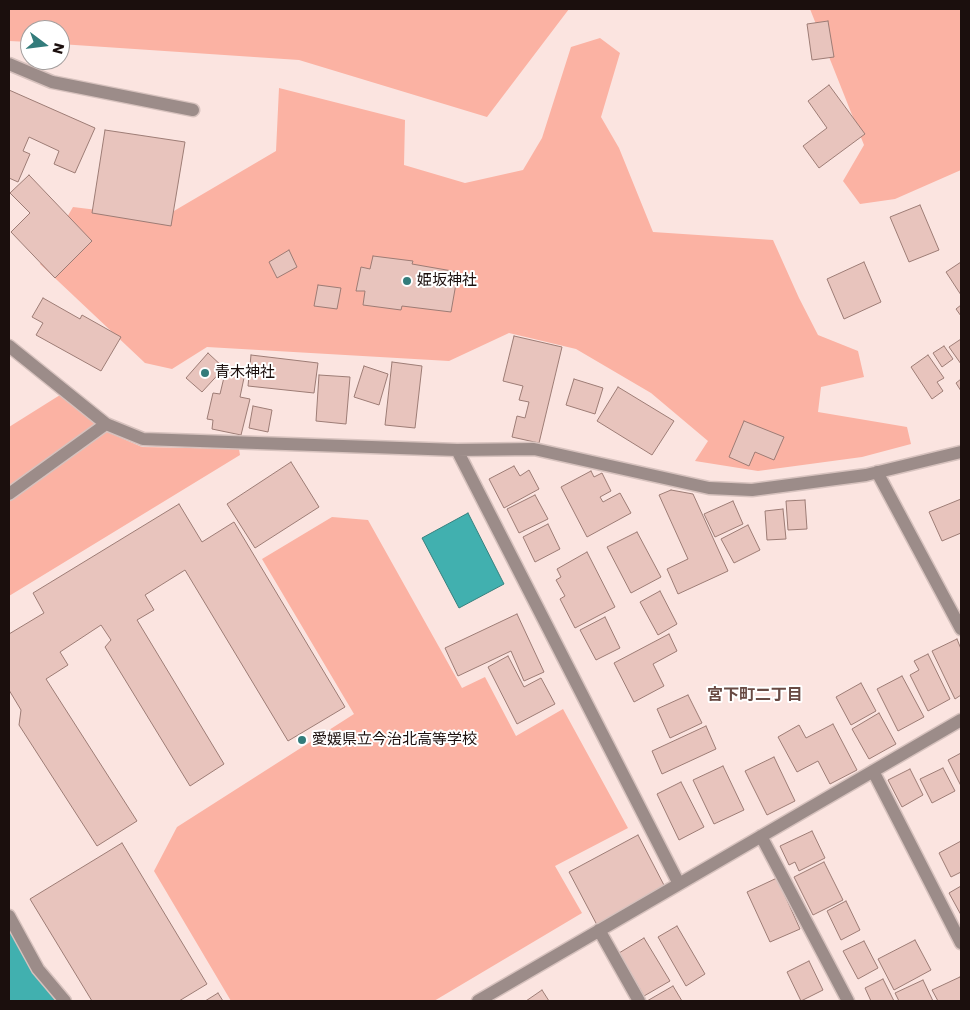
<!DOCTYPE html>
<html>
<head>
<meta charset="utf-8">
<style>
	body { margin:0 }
	#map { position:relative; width:970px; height:1010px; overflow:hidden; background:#fbe4e0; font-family:Poppins,sans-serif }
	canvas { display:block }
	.frame { position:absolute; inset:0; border:10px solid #1b0f0d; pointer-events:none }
	.north { position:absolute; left:20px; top:20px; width:50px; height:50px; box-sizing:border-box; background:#fff; border:1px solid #a49f9e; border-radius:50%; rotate:105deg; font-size:14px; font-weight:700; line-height:20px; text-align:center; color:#1b0f0d }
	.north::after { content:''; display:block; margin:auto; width:18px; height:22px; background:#337c7b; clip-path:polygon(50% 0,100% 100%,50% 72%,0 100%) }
</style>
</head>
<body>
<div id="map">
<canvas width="970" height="1010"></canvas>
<div class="frame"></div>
<div class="north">N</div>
</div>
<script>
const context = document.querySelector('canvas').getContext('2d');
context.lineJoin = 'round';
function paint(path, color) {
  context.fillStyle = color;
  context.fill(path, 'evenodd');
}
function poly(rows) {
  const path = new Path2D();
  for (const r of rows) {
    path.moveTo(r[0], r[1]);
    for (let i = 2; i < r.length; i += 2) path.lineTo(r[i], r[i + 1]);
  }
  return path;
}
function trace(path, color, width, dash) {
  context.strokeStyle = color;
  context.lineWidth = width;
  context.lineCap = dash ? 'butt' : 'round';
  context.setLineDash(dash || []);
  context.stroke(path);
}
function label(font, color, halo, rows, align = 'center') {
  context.font = font + ' Poppins,"Noto Sans JP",sans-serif';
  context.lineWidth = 4;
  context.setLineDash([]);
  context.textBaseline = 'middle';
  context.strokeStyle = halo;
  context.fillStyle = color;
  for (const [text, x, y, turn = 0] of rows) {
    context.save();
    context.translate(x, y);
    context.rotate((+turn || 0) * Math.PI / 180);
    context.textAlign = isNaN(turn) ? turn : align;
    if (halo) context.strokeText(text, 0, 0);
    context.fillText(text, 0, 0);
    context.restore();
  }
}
const green = poly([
	[9,9,569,9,487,117,299,60,60,44,60,30,30,30,30,42,9,41],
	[810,9,961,9,961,170,895,199,860,204,843,181,864,145],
	[600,38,620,53,601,117,619,148,653,232,773,240,799,298,818,335,858,351,864,377,821,387,818,412,907,427,911,444,862,457,758,471,695,461,708,441,651,393,576,349,509,333,449,361,207,347,172,369,145,363,40,264,73,207,162,218,276,151,279,88,405,120,404,165,465,183,523,170,542,138,571,47],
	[60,395,110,433,142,447,239,449,240,455,9,596,9,427],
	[332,517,368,520,462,688,485,677,516,736,563,709,628,828,555,866,582,913,434,1001,231,1001,154,871,177,827,354,714,262,559]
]);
const water = poly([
	[468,513,504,584,459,608,422,538,468,513],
	[9,929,37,978,59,1001,9,1001,9,929]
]);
const building = poly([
	[828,21,834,57,812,60,807,24,828,21],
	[829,85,865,134,819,168,803,146,827,128,808,101,829,85],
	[9,90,95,128,75,173,54,164,59,151,29,137,23,151,30,154,18,182,9,178,9,90],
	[105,130,185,142,171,226,92,213,105,130],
	[29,175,92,241,55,278,11,232,30,213,10,193,29,175],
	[920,205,939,250,909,262,890,217,920,205],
	[289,250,297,267,277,278,269,262,289,250],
	[373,256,413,261,412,264,458,272,451,312,402,306,401,310,363,305,365,291,356,291,361,267,370,269,373,256],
	[864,262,881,302,844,319,827,279,864,262],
	[961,262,961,295,946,272,961,262],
	[318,285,341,288,337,309,314,306,318,285],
	[43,298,80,319,82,315,121,337,101,371,36,335,43,323,32,317,43,298],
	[961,305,961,316,956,309,961,305],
	[514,336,562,347,539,443,512,437,517,416,525,418,529,402,519,400,523,386,503,381,514,336],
	[961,339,961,364,949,347,961,339],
	[944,346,953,359,942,367,933,353,944,346],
	[208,353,224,368,202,392,186,378,208,353],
	[251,355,318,363,314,393,248,386,251,355],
	[928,355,944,378,937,382,943,391,932,399,911,367,928,355],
	[392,362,422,366,415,428,385,425,392,362],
	[364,366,388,374,379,405,354,397,364,366],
	[226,369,245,373,240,397,250,399,241,435,212,429,213,420,207,419,213,393,220,394,226,369],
	[319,375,350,377,346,424,316,421,319,375],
	[574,379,603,388,595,414,566,405,574,379],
	[961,379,961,391,956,383,961,379],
	[618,387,674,421,652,455,597,421,618,387],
	[253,406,272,410,268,432,249,428,253,406],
	[744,421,784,437,774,460,755,452,749,466,729,457,744,421],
	[291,462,319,507,255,548,227,504,291,462],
	[514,466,520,476,529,470,539,489,504,508,489,479,514,466],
	[591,471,594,477,602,473,611,491,600,497,603,502,620,493,631,513,587,537,561,487,591,471],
	[671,490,693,494,728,571,678,594,667,569,688,559,659,495,671,490],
	[535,495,548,519,519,533,507,509,535,495],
	[961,499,961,533,942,541,929,512,961,499],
	[805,500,807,529,788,530,786,501,805,500],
	[733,501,743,524,715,537,704,514,733,501],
	[179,504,202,542,234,522,345,707,288,741,185,570,145,595,154,610,137,620,224,764,190,786,105,647,111,640,101,625,60,652,68,665,46,679,137,821,97,846,19,725,21,710,9,690,9,634,44,613,33,593,179,504],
	[783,509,786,539,767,540,765,511,783,509],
	[548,524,560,549,535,562,523,537,548,524],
	[748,525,760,550,734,563,721,539,748,525],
	[637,532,661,577,631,593,607,547,637,532],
	[587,552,615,607,575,628,560,599,565,596,556,580,561,577,557,569,587,552],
	[660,591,677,624,658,635,640,602,660,591],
	[517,614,544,672,524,681,511,651,458,676,445,648,517,614],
	[605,617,620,648,596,660,580,630,605,617],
	[669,634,677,651,653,664,664,686,634,702,614,663,669,634],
	[957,639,961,649,961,695,955,699,932,651,957,639],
	[928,654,950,699,928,711,910,675,919,670,914,661,928,654],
	[508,656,524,687,541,678,555,704,517,724,488,667,508,656],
	[902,676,924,717,898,731,877,689,902,676],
	[861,683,876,711,851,725,836,697,861,683],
	[688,695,702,723,670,738,657,709,688,695],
	[879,713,896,744,869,759,852,729,879,713],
	[833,724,857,770,830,784,818,761,797,772,778,737,799,725,806,738,833,724],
	[706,726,716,749,662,774,652,751,706,726],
	[961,753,961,786,948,760,961,753],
	[774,757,795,801,767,815,745,771,774,757],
	[723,766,744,810,714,824,693,780,723,766],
	[943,768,955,791,932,803,920,779,943,768],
	[910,769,923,795,902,807,888,780,910,769],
	[681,782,704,827,679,840,657,794,681,782],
	[812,831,825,858,799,871,795,862,789,865,780,846,812,831],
	[638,835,666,889,597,925,569,872,638,835],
	[961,841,961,872,951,877,939,853,961,841],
	[122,843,207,984,179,1001,92,1001,30,899,122,843],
	[824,862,843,900,813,915,794,877,824,862],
	[777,878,800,929,770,942,747,892,777,878],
	[961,886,961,915,949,893,961,886],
	[846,901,860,930,841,940,827,911,846,901],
	[677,926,705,974,686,986,658,937,677,926],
	[644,938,670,981,644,996,619,953,644,938],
	[915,940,931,970,894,990,878,959,915,940],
	[864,941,878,968,858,979,843,951,864,941],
	[809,961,823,990,801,1001,787,972,809,961],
	[960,977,961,979,961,1001,938,1001,932,990,960,977],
	[883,979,894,1001,871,1001,865,988,883,979],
	[923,980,933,1001,899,1001,895,993,923,980],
	[673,986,682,1001,647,1001,673,986],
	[542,990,549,1001,526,1001,542,990],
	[218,993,223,1001,205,1001,218,993]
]);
const minor = poly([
	[9,64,52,82,193,110],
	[9,346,106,424,143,439,457,450,534,449,709,488,752,490,866,475,961,452],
	[457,450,679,884],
	[877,472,961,629],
	[9,494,106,424],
	[873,771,961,943],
	[761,836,848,1001],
	[9,916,38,969,65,1001],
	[599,930,639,1001],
	[478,1001,961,720]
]);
const markers = [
	[407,281,5,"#337c7b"],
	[205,373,5,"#337c7b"],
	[302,740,5,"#337c7b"]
];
const poiNames = [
	["姫坂神社",417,281],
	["青木神社",215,373],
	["愛媛県立今治北高等学校",312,740]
];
const neighbourhoodNames = [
	["宮下町二丁目",755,696]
];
paint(green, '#fbb2a3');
paint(water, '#41b0af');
trace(water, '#36807e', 1);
paint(building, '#e8c4bd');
trace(building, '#9d7c75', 1);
trace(minor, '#d7c2be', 15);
trace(minor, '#9c8c89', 12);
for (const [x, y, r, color] of markers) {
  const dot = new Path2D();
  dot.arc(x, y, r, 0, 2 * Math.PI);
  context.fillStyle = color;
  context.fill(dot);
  trace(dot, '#fff', 2);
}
label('15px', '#1b0f0d', '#fff', poiNames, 'left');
label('bold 16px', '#684a43', '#fff', neighbourhoodNames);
</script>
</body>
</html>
